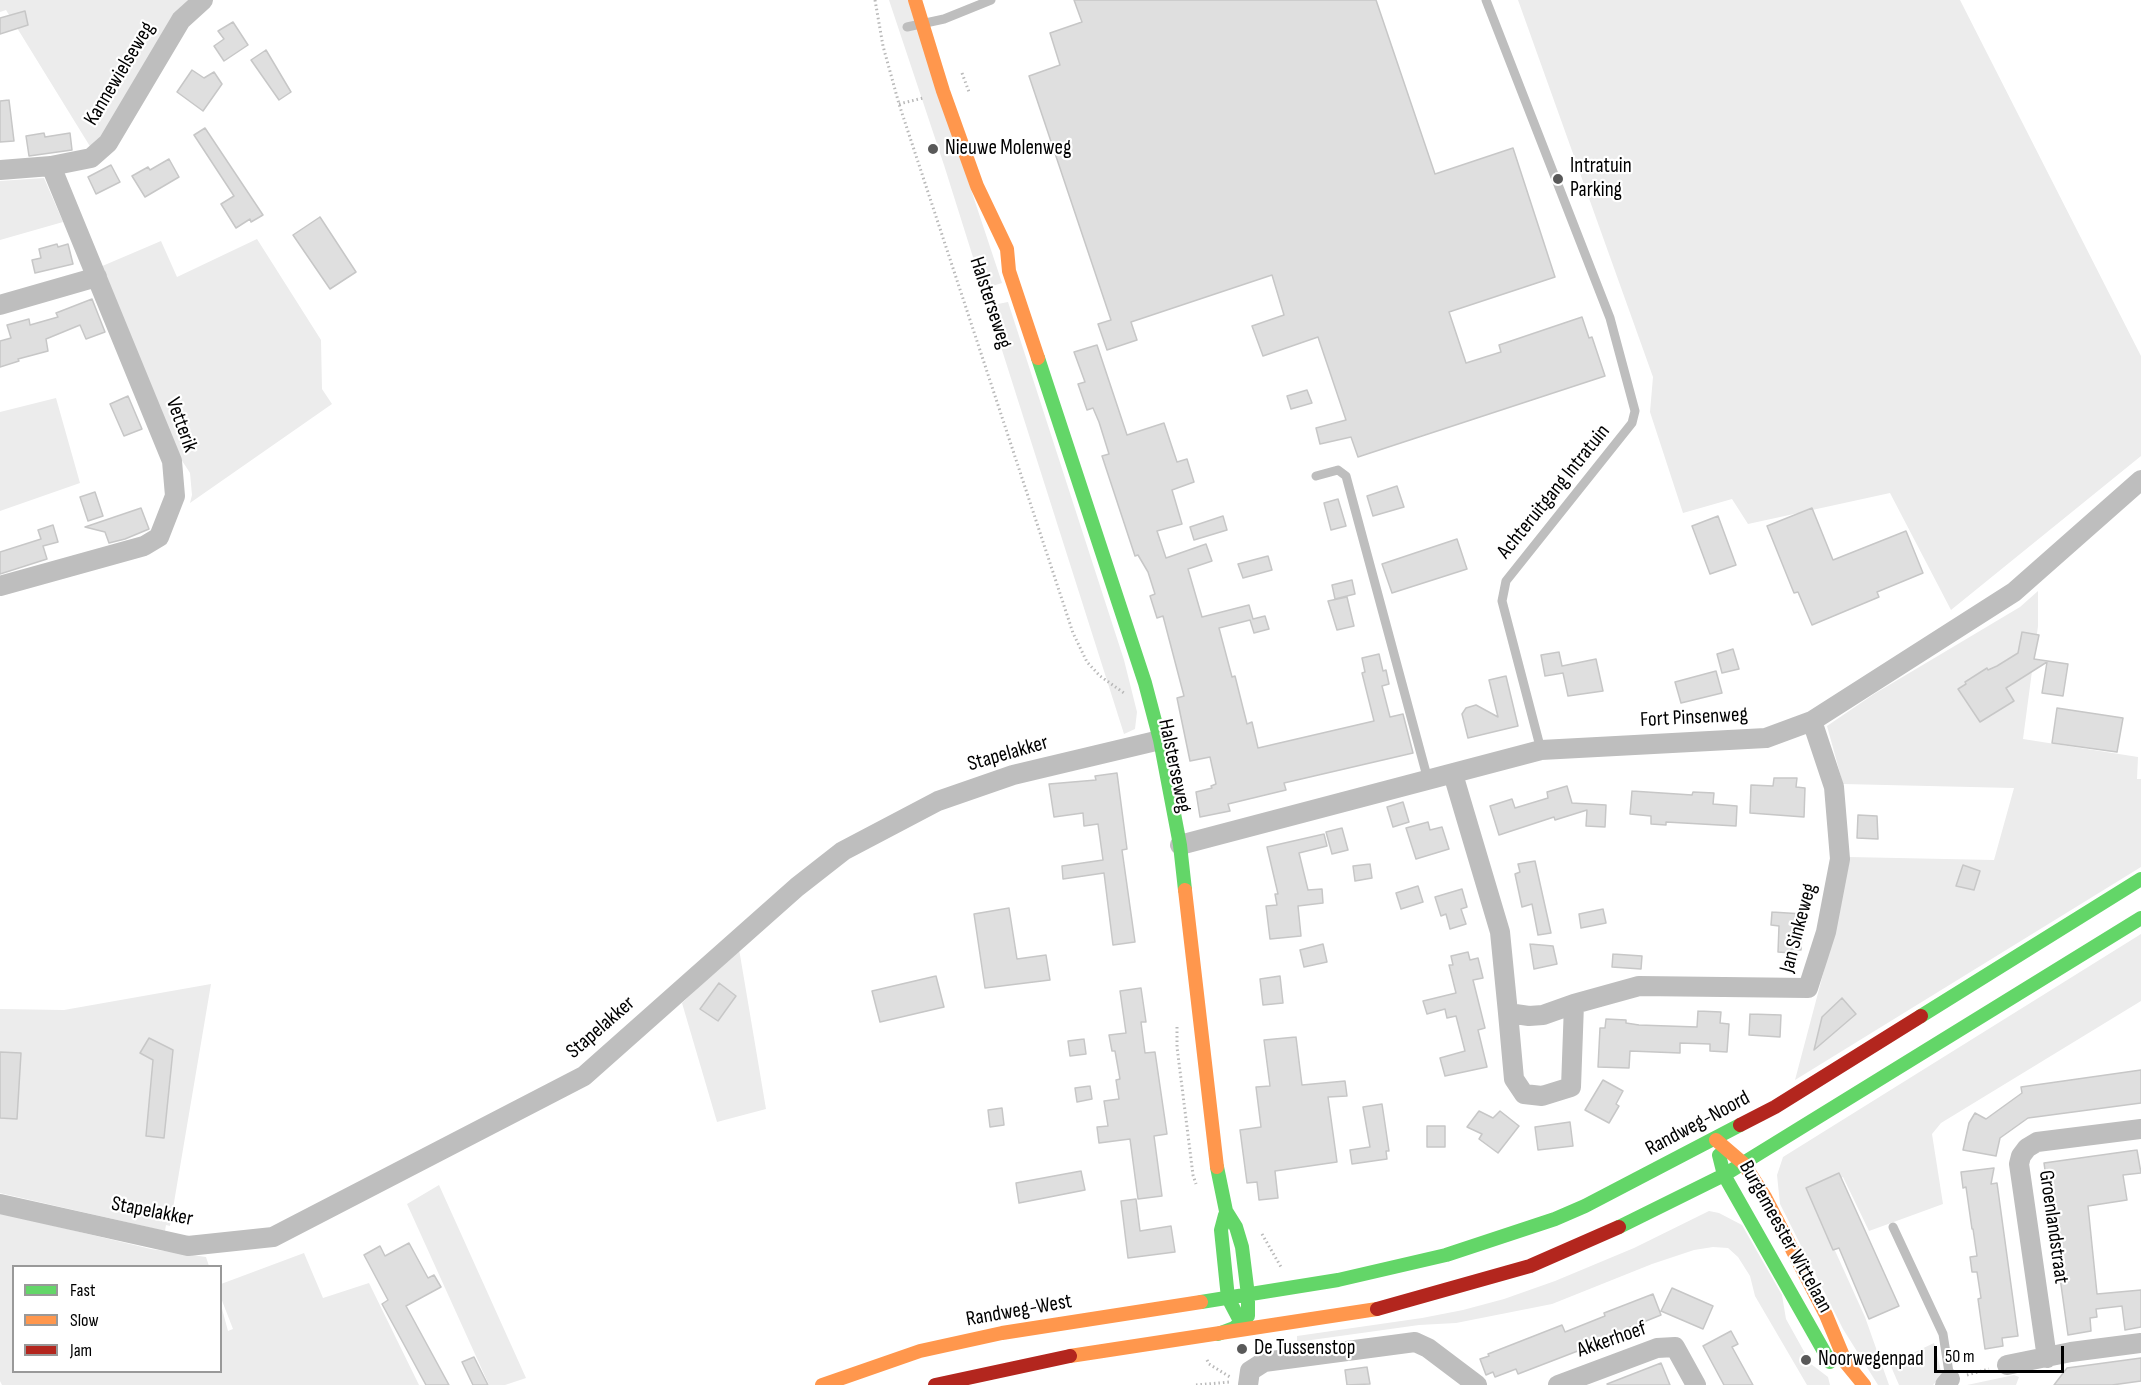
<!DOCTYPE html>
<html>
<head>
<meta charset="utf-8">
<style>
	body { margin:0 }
	#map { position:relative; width:2141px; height:1385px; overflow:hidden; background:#fff; font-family:"Sofia Sans Condensed",sans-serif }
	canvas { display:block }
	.legend { position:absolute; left:12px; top:1265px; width:210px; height:108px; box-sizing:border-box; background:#fff; border:2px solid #999; margin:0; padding:8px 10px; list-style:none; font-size:18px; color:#000 }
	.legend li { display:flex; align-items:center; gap:12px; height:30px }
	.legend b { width:30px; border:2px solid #999 }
	.scale { position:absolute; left:1934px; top:1346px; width:130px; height:27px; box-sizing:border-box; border:3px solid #000; border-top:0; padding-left:8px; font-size:18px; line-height:21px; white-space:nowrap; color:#000; -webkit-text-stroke:4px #fff; paint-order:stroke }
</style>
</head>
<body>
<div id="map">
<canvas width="2141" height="1385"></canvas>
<ul class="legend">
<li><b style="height:8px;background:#63d668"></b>Fast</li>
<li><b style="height:8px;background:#ff974d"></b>Slow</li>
<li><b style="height:8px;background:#b3261e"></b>Jam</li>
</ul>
<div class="scale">50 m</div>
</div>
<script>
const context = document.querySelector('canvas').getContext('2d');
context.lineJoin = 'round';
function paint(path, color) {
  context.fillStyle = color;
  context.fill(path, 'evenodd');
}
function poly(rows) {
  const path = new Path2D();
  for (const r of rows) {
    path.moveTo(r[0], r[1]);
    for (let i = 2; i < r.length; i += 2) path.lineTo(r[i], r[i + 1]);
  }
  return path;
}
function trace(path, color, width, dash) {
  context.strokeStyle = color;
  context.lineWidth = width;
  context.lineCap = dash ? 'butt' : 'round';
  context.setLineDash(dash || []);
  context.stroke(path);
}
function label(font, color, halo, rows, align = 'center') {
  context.font = font + ' "Sofia Sans Condensed",sans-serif';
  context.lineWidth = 4.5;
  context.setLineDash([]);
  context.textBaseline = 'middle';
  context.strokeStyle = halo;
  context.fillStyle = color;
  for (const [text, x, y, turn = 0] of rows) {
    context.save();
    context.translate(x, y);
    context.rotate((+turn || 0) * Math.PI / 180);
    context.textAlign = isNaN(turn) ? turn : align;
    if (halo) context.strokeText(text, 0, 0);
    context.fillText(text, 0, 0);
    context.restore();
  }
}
const green = poly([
	[0,0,196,0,113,128,91,148,6,10,0,12],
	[889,0,908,0,1002,283,983,289,944,165],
	[1518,0,1960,0,2141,356,2141,456,1951,610,1890,493,1748,524,1732,499,1683,513,1650,412,1653,377],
	[44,178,63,222,0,240,0,181],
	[257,239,321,340,322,389,332,404,190,503,192,495,190,473,179,456,100,267,161,241,177,277],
	[1008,302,1124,660,1137,712,1135,729,1124,734,988,306],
	[56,398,80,483,0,511,0,412],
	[2038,591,2038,626,2023,739,2138,757,2137,779,2141,779,2141,867,1795,1080,1840,910,1849,857,1994,860,2014,788,1843,784,1827,726,1874,694,2020,607],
	[2141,934,2141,1001,1941,1123,1932,1134,1943,1204,1869,1231,1843,1177,1809,1193,1865,1317,1889,1385,1878,1385,1843,1329,1780,1204,1777,1175,1783,1157],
	[739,949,766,1109,717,1122,682,1003],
	[211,984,170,1226,166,1225,165,1231,0,1193,0,1009,64,1010],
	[439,1185,526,1378,505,1385,489,1385,407,1204],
	[1709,1211,1719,1213,1742,1225,1782,1295,1786,1319,1811,1364,1828,1377,1830,1385,1807,1385,1755,1296,1750,1276,1738,1257,1728,1248,1713,1247,1694,1250,1652,1264,1552,1304,1456,1323,1419,1325,1297,1342,1297,1336,1422,1318,1463,1310,1504,1299,1555,1281,1634,1248],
	[0,1213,151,1249,206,1257,209,1266,14,1266,14,1372,220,1372,221,1305,228,1331,233,1329,221,1298,221,1284,304,1253,323,1298,369,1283,419,1385,2,1385,0,1381],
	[1934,1343,1942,1375,1933,1385,1899,1385,1890,1364],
	[2014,1375,2019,1377,2016,1385,1967,1385]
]);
const building = poly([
	[1074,0,1376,0,1435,174,1513,148,1555,277,1449,312,1466,363,1501,352,1499,345,1582,317,1589,338,1592,337,1605,376,1358,457,1351,437,1320,444,1316,428,1346,420,1318,337,1263,356,1252,326,1284,315,1272,275,1131,322,1137,340,1107,350,1098,324,1111,320,1029,76,1060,65,1050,33,1082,22,1074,0],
	[25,11,28,25,0,34,0,18,25,11],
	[233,22,248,45,224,61,214,46,224,39,218,31,233,22],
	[266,50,291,92,279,100,251,60,266,50],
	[192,70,204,78,214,72,222,84,203,111,177,92,192,70],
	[9,100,14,141,0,142,0,101,9,100],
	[205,128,263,215,251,222,250,219,236,228,221,204,234,196,194,135,205,128],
	[44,133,45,137,70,133,72,150,29,156,26,136,44,133],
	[169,159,179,177,145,197,132,176,148,167,150,170,169,159],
	[111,165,120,182,96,194,88,177,111,165],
	[320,217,356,272,330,289,293,235,320,217],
	[57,244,58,247,68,244,73,264,35,273,32,260,41,258,39,249,57,244],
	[92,299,105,332,86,339,80,325,46,339,48,351,18,359,19,361,0,367,0,341,11,338,7,325,29,319,30,325,58,317,56,313,92,299],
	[1097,345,1127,435,1164,423,1177,462,1187,459,1194,482,1172,490,1182,524,1157,531,1166,558,1206,544,1212,561,1188,569,1202,617,1249,605,1253,619,1265,616,1269,629,1254,633,1250,620,1219,628,1232,677,1235,676,1247,724,1252,722,1258,748,1374,721,1362,673,1365,672,1362,658,1379,654,1383,671,1386,670,1389,684,1382,686,1390,717,1403,714,1413,753,1284,783,1286,790,1228,804,1230,811,1200,817,1196,792,1212,788,1211,786,1216,784,1210,757,1190,761,1177,698,1184,696,1163,616,1157,618,1150,596,1155,594,1148,572,1138,555,1135,556,1102,456,1109,454,1099,422,1093,408,1087,410,1078,384,1085,382,1074,352,1097,345],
	[1307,390,1312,403,1291,409,1287,396,1307,390],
	[128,396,142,429,124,436,110,404,128,396],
	[1397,486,1404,507,1373,516,1367,496,1397,486],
	[95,492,103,516,88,521,80,497,95,492],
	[1338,499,1346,526,1331,530,1324,503,1338,499],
	[141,508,149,529,125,539,109,543,105,532,85,527,141,508],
	[1812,508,1833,560,1906,531,1923,573,1877,592,1879,597,1812,625,1798,592,1794,593,1767,526,1812,508],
	[1223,516,1227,530,1194,540,1190,527,1223,516],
	[1718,516,1736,565,1710,574,1692,526,1718,516],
	[53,525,58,542,43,546,47,559,0,574,0,552,41,539,38,530,53,525],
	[1457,539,1467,569,1392,593,1382,564,1457,539],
	[1268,556,1272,570,1243,578,1238,564,1268,556],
	[1352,580,1355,594,1335,599,1332,585,1352,580],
	[1347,597,1354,626,1337,630,1328,601,1347,597],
	[2022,632,2039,635,2034,659,2068,664,2063,696,2042,693,2047,662,2006,688,2014,701,1980,722,1958,689,1966,684,1965,682,1987,668,1988,670,1997,666,2018,653,2022,632],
	[1733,649,1739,669,1722,673,1717,654,1733,649],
	[1559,652,1562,666,1596,659,1603,691,1568,696,1563,673,1545,676,1541,655,1559,652],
	[1716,671,1722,693,1681,703,1675,682,1716,671],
	[1506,676,1518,726,1468,738,1462,714,1466,708,1476,705,1498,717,1489,680,1506,676],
	[2057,708,2123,718,2117,752,2052,743,2057,708],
	[1117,773,1127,849,1122,850,1135,942,1113,945,1104,873,1063,879,1062,866,1103,860,1098,824,1084,826,1083,813,1054,817,1049,784,1096,780,1095,776,1117,773],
	[1774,778,1797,778,1796,787,1805,788,1804,817,1750,813,1751,785,1773,786,1774,778],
	[1567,786,1572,803,1606,805,1605,827,1586,826,1587,810,1555,820,1554,817,1499,835,1490,806,1512,799,1515,808,1548,798,1547,792,1567,786],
	[1632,791,1692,795,1693,792,1714,793,1713,804,1737,806,1736,826,1666,822,1666,825,1651,824,1651,816,1630,814,1632,791],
	[1403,802,1409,822,1393,827,1387,807,1403,802],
	[1858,815,1877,816,1878,839,1857,838,1858,815],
	[1428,822,1430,830,1442,827,1449,849,1416,859,1406,828,1428,822],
	[1342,828,1348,850,1332,854,1326,832,1342,828],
	[1324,834,1327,846,1299,853,1308,890,1322,889,1323,903,1298,906,1301,936,1270,939,1266,906,1277,905,1275,894,1278,894,1267,847,1324,834],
	[1535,861,1551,933,1538,935,1532,904,1522,907,1515,874,1520,872,1518,864,1535,861],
	[1370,864,1372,878,1355,881,1353,866,1370,864],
	[1963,865,1980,871,1974,890,1956,886,1963,865],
	[1418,886,1423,902,1401,909,1396,893,1418,886],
	[1462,889,1467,907,1461,909,1466,924,1450,929,1446,914,1441,916,1435,897,1462,889],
	[1009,908,1017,959,1046,955,1050,980,985,988,974,914,1009,908],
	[1603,909,1606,923,1581,928,1579,914,1603,909],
	[1772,912,1803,914,1801,950,1791,949,1791,953,1778,952,1779,926,1771,925,1772,912],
	[1323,944,1327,962,1304,967,1300,950,1323,944],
	[1530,944,1553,946,1557,964,1534,969,1530,944],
	[1468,952,1470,960,1478,958,1483,978,1473,980,1485,1028,1478,1030,1487,1067,1445,1076,1440,1058,1465,1051,1456,1016,1447,1018,1445,1009,1427,1014,1423,1001,1456,993,1449,965,1453,965,1451,956,1468,952],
	[1613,954,1642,956,1641,969,1612,967,1613,954],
	[936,976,944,1007,880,1022,872,991,936,976],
	[1280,976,1283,1003,1263,1005,1260,979,1280,976],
	[719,983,736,996,718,1021,700,1009,719,983],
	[1141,988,1146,1022,1141,1022,1145,1053,1155,1052,1167,1134,1154,1136,1162,1196,1138,1199,1130,1139,1099,1143,1097,1127,1108,1126,1104,1101,1119,1099,1116,1080,1120,1079,1115,1051,1112,1051,1109,1035,1126,1033,1120,991,1141,988],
	[1842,998,1856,1014,1814,1050,1822,1017,1842,998],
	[1698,1011,1721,1012,1720,1023,1729,1024,1727,1052,1710,1051,1710,1044,1680,1043,1680,1053,1630,1051,1629,1068,1598,1067,1600,1028,1605,1028,1606,1019,1626,1020,1626,1023,1639,1025,1697,1027,1698,1011],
	[1750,1014,1781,1015,1780,1037,1749,1035,1750,1014],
	[1296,1037,1302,1085,1345,1081,1347,1096,1328,1097,1337,1162,1275,1171,1278,1198,1259,1200,1257,1182,1247,1183,1240,1130,1261,1127,1256,1087,1270,1086,1264,1040,1296,1037],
	[149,1038,173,1050,164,1138,146,1136,153,1060,140,1053,149,1038],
	[1084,1039,1086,1054,1070,1056,1068,1041,1084,1039],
	[0,1052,21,1053,17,1119,0,1118,0,1052],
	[2141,1070,2141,1103,2028,1118,2000,1138,1996,1156,1963,1150,1969,1123,1975,1113,1986,1119,2022,1093,2021,1087,2141,1070],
	[1603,1080,1623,1091,1616,1104,1619,1106,1609,1123,1585,1110,1603,1080],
	[1090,1086,1092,1099,1077,1102,1075,1088,1090,1086],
	[1382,1104,1389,1151,1386,1151,1387,1159,1352,1164,1350,1150,1370,1147,1363,1107,1382,1104],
	[1002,1108,1004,1125,990,1127,988,1110,1002,1108],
	[1479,1111,1493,1118,1500,1111,1519,1126,1498,1153,1479,1139,1482,1134,1467,1127,1479,1111],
	[1570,1122,1573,1146,1538,1150,1535,1127,1570,1122],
	[1427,1126,1445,1126,1445,1147,1427,1147,1427,1126],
	[2137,1150,2141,1173,2123,1175,2127,1200,2088,1206,2097,1294,2141,1290,2141,1327,2125,1330,2122,1306,2096,1309,2097,1317,2090,1318,2091,1331,2068,1335,2044,1163,2137,1150],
	[1994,1168,1991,1184,1997,1183,2018,1336,2002,1338,2003,1346,1985,1349,1978,1299,1981,1298,1977,1272,1972,1272,1970,1257,1977,1256,1973,1229,1972,1229,1966,1187,1963,1188,1961,1172,1994,1168],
	[1081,1171,1085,1190,1019,1203,1016,1183,1081,1171],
	[1839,1173,1899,1306,1869,1319,1839,1248,1833,1250,1806,1188,1839,1173],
	[1136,1199,1140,1231,1171,1226,1175,1252,1128,1258,1121,1201,1136,1199],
	[409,1243,428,1278,434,1275,441,1287,406,1306,449,1385,426,1385,382,1304,388,1300,364,1255,380,1246,385,1256,409,1243],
	[1672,1288,1713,1306,1703,1329,1661,1311,1672,1288],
	[1653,1294,1661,1315,1626,1329,1627,1332,1518,1374,1516,1369,1495,1377,1493,1372,1486,1375,1480,1359,1489,1356,1488,1354,1562,1325,1565,1332,1605,1316,1604,1313,1653,1294],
	[1731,1331,1738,1344,1732,1347,1753,1385,1724,1385,1703,1346,1731,1331],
	[474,1357,488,1385,473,1385,462,1362,474,1357],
	[2141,1358,2141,1381,2112,1385,2054,1385,2067,1368,2141,1358],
	[1661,1363,1670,1385,1608,1385,1607,1384,1661,1363],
	[1367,1367,1370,1384,1347,1385,1345,1370,1367,1367]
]);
const path = poly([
	[875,0,883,46,899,104,1073,633,1087,662,1100,676,1124,693],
	[962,73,969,92],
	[899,104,923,98],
	[1177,1027,1177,1047,1193,1175,1196,1184],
	[1262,1234,1281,1267],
	[1207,1360,1209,1364,1230,1377],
	[1967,1375,1989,1369],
	[1196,1385,1230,1382]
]);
const lane = poly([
	[1486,0,1610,318,1635,411,1632,423,1506,581,1502,601,1541,750],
	[907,27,944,19,991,0],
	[1316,476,1338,470,1346,476,1428,780],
	[1893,1227,1943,1334,1950,1379]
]);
const street = poly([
	[0,170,51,166,91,158,108,143,181,20,203,0],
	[0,305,97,277],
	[0,586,144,546,159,537,175,496,172,461,51,166],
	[1453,774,1500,932,1508,1013,1529,1016,1543,1015,1574,1004,1639,986,1808,988,1826,932,1840,859,1834,787,1812,721],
	[1180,845,1541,750,1766,738,1812,721,2014,592,2141,480],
	[1508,1013,1514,1079,1524,1094,1542,1096,1571,1087,1574,1004],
	[0,1204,188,1246,273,1237,584,1076,797,887,843,851,938,801,1013,775,1160,740],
	[2047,1358,2019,1164,2021,1156,2027,1148,2037,1142,2141,1129],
	[2007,1365,2071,1352,2141,1343],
	[1248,1385,1250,1371,1264,1362,1415,1342,1428,1348,1477,1385],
	[1558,1385,1657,1348,1675,1347,1696,1385],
	[1945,1385,1950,1379]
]);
const fast = poly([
	[1038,358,1145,683,1160,740,1180,845,1185,890],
	[1921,1016,2141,879],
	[1719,1155,1724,1175,1830,1362],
	[1217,1167,1226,1211,1236,1227,1242,1247,1248,1295,1248,1316,1234,1328,1218,1334],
	[1225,1215,1221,1230,1228,1298,1238,1317],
	[1619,1227,1724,1175,2141,918],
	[1201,1302,1338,1280,1446,1255,1555,1219,1585,1206,1740,1125]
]);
const slow = poly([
	[915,0,943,91,977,186,1007,249,1009,271,1038,358],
	[1185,890,1217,1167],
	[1716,1140,1744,1164,1765,1197,1826,1315,1846,1363,1864,1385],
	[1070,1356,1377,1309],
	[822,1385,920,1351,1002,1333,1201,1302]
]);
const jam = poly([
	[1740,1125,1775,1107,1921,1016],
	[1377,1309,1530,1266,1619,1227],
	[935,1385,1070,1356]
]);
const markers = [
	[933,149,6,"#595959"],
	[1558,179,6,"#595959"],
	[1242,1349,6,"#595959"],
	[1806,1360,6,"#595959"]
];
const streetNames = [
	["Kannewielseweg",120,74,-59],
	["Halsterseweg",990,303,72],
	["Vetterik",181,425,70],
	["Achteruitgang Intratuin",1554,492,-51],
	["Fort Pinsenweg",1694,718,-3],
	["Stapelakker",1008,754,-16],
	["Halsterseweg",1174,766,78],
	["Jan Sinkeweg",1799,928,-75],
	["Stapelakker",601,1028,-41],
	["Randweg-Noord",1698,1124,-28],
	["Stapelakker",152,1212,11],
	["Groenlandstraat",2053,1227,82],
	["Burgemeester Wittelaan",1785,1237,61],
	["Randweg-West",1019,1311,-10],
	["Akkerhoef",1612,1340,-19]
];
const poiNames = [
	["Nieuwe Molenweg",945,149],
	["Intratuin",1570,167],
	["Parking",1570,191],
	["De Tussenstop",1254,1349],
	["Noorwegenpad",1818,1360]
];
paint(green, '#ececec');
paint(building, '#dfdfdf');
trace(building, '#c7c7c7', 1.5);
trace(path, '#b9b9b9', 3, [1.5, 3]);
trace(lane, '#bebebe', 9);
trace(street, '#bebebe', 20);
trace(fast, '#63d668', 14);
trace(slow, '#ff974d', 14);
trace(jam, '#b3261e', 14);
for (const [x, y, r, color] of markers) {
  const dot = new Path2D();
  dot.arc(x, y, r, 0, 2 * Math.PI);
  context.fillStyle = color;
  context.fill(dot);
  trace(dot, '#fff', 2);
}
label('21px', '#000', '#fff', streetNames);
label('21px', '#000', '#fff', poiNames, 'left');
</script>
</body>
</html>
